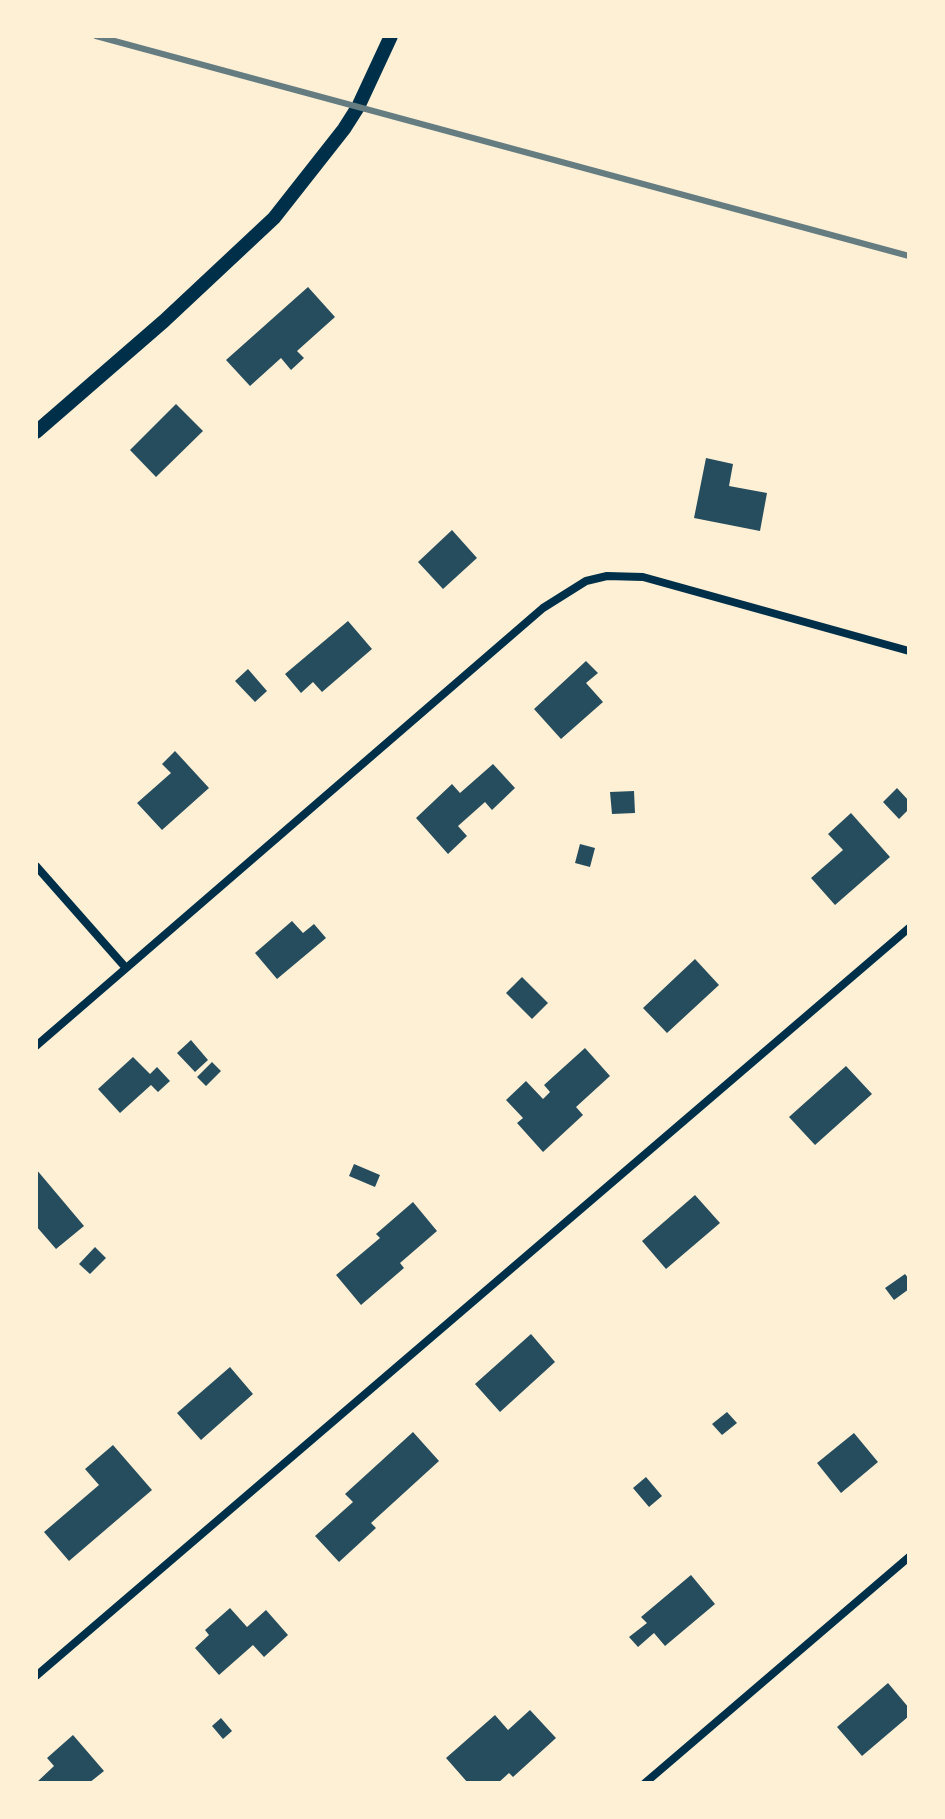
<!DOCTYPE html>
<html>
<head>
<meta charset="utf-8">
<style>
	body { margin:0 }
	#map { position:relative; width:945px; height:1819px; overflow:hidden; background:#fdf0d5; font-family:"Playfair Display",serif }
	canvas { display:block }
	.frame { position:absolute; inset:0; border:38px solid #fdf0d5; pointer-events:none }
</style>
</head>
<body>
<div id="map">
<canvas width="945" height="1819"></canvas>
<div class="frame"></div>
</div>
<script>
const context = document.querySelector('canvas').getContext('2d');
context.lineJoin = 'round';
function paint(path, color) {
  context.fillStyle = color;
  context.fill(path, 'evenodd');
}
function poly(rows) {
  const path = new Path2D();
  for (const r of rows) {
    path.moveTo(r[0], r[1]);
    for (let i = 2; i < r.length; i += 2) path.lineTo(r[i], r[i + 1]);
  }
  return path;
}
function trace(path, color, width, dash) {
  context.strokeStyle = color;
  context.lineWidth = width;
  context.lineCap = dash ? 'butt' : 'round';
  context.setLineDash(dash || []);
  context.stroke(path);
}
const building = poly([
	[308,287,335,317,297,351,304,358,291,370,281,358,250,386,226,360],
	[176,404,203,431,156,477,130,450],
	[706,458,733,464,729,486,767,493,760,531,694,518],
	[452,530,477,558,443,589,418,562],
	[348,621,372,649,322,692,313,682,301,693,285,674],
	[586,661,598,673,586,683,603,702,561,739,534,709],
	[248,669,267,691,255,702,235,681],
	[175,751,209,788,162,830,137,803,171,773,162,764],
	[493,764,515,788,492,810,485,802,458,826,467,836,448,854,416,818,452,784,460,793],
	[897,788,909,801,909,809,899,819,883,802],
	[634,791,635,813,612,814,610,792],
	[851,813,890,857,835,905,811,878,843,850,828,834],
	[580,844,595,848,590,867,575,863],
	[292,921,303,933,314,924,326,938,277,979,255,953],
	[695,959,719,985,667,1033,643,1008],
	[522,977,548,1003,532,1019,506,993],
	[191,1040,208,1060,195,1072,177,1053],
	[585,1048,610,1076,576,1107,583,1115,543,1152,517,1123,523,1118,506,1100,526,1081,543,1099,550,1092,544,1085],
	[133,1057,150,1074,157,1067,170,1081,158,1092,151,1085,120,1113,98,1089],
	[212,1062,221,1071,206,1086,197,1077],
	[846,1066,872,1094,815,1145,789,1117],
	[354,1164,380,1175,375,1187,349,1176],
	[36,1169,84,1226,56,1249,36,1226],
	[695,1195,720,1223,666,1269,642,1241],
	[413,1202,437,1231,400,1263,404,1268,361,1305,336,1275,380,1238,376,1234],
	[95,1247,106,1258,90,1274,79,1264],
	[905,1274,909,1279,909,1289,894,1300,885,1288],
	[531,1334,555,1362,500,1412,475,1384],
	[230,1367,253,1394,201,1440,177,1413],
	[727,1412,737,1423,722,1435,712,1424],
	[413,1432,439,1461,371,1523,376,1528,339,1562,315,1536,353,1502,345,1494],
	[854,1433,878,1462,841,1493,817,1463],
	[113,1445,152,1490,69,1561,44,1532,99,1485,85,1469],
	[646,1477,662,1496,649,1507,633,1488],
	[691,1575,715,1604,665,1646,654,1633,638,1647,629,1637,647,1623,641,1617],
	[230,1608,247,1627,266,1610,288,1635,264,1657,253,1645,219,1675,195,1648,209,1635,205,1630],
	[888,1683,909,1708,909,1716,862,1756,837,1727],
	[530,1710,556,1738,513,1777,509,1773,498,1783,468,1783,446,1758,495,1715,508,1730],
	[221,1718,232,1731,223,1739,212,1726],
	[73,1735,104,1771,89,1783,36,1783,54,1766,47,1758]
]);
const minor = poly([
	[36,866,126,968],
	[36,1046,543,608,586,581,607,576,643,577,909,651],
	[36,1676,909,928],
	[645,1783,909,1557]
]);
const tertiary = poly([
	[36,432,164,321,274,218,344,129,358,107,391,36]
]);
const rail = poly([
	[96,36,909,256]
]);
paint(building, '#264d5e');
trace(minor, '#003049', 8);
trace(tertiary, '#003049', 14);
trace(rail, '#657d81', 6);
</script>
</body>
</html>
